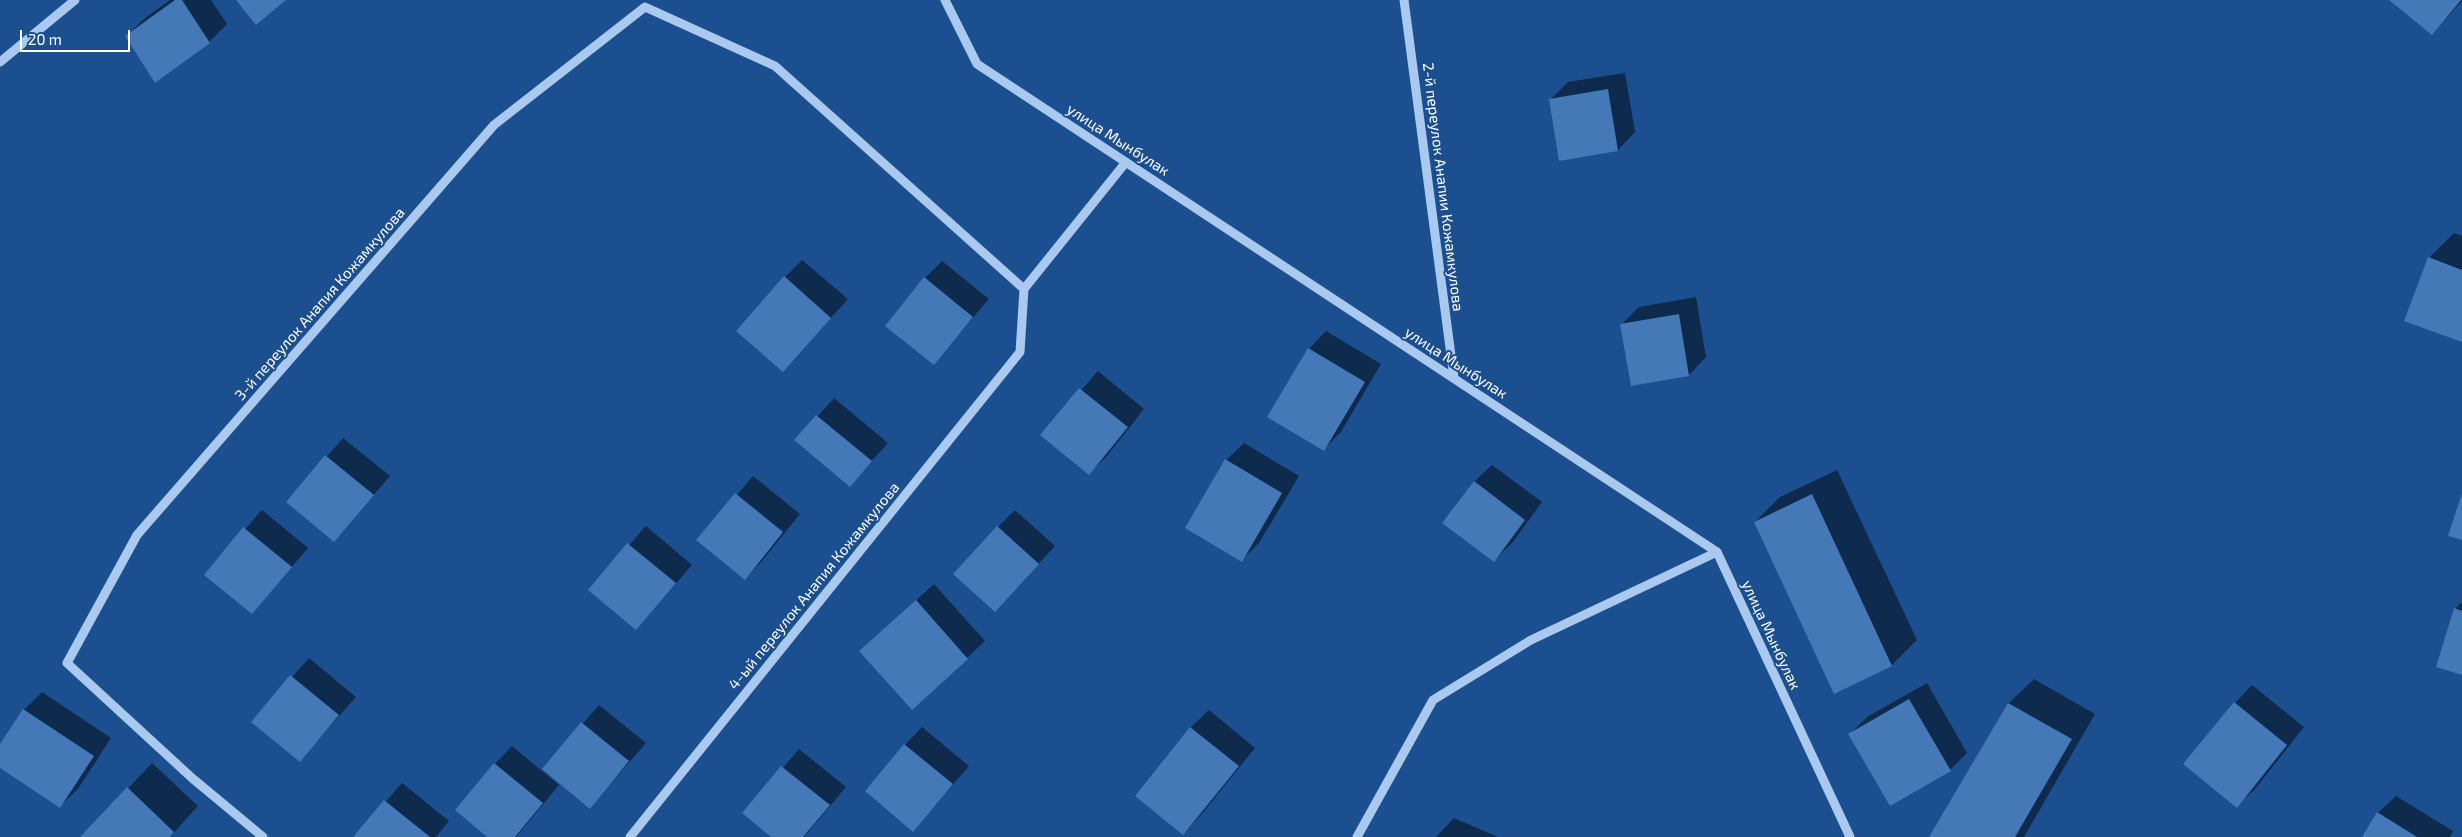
<!DOCTYPE html>
<html>
<head>
<meta charset="utf-8">
<style>
	body { margin:0 }
	#map { position:relative; width:2462px; height:837px; overflow:hidden; background:#1b4f8f; font-family:"Exo 2",sans-serif }
	canvas { display:block }
	.scale { position:absolute; left:20px; top:30px; width:110px; height:22px; box-sizing:border-box; border:2px solid #fff; border-top:0; padding-left:6px; font-size:15px; line-height:18px; white-space:nowrap; color:#fff; -webkit-text-stroke:4px #1b4f8f; paint-order:stroke }
</style>
</head>
<body>
<div id="map">
<canvas width="2462" height="837"></canvas>
<div class="scale">20 m</div>
</div>
<script>
const context = document.querySelector('canvas').getContext('2d');
context.lineJoin = 'round';
function paint(path, color) {
  context.fillStyle = color;
  context.fill(path, 'evenodd');
}
function poly(rows) {
  const path = new Path2D();
  for (const r of rows) {
    path.moveTo(r[0], r[1]);
    for (let i = 2; i < r.length; i += 2) path.lineTo(r[i], r[i + 1]);
  }
  return path;
}
function trace(path, color, width, dash) {
  context.strokeStyle = color;
  context.lineWidth = width;
  context.lineCap = dash ? 'butt' : 'round';
  context.setLineDash(dash || []);
  context.stroke(path);
}
function label(font, color, halo, rows, align = 'center') {
  context.font = font + ' "Exo 2",sans-serif';
  context.lineWidth = 4;
  context.setLineDash([]);
  context.textBaseline = 'middle';
  context.strokeStyle = halo;
  context.fillStyle = color;
  for (const [text, x, y, turn = 0] of rows) {
    context.save();
    context.translate(x, y);
    context.rotate((+turn || 0) * Math.PI / 180);
    context.textAlign = isNaN(turn) ? turn : align;
    if (halo) context.strokeText(text, 0, 0);
    context.fillText(text, 0, 0);
    context.restore();
  }
}
const shadow = poly([
	[170,0,211,0,227,24,209,42,126,36,144,19],
	[2391,0,2462,0,2462,1,2432,34],
	[1625,73,1635,132,1618,150,1550,100,1568,82],
	[2454,233,2462,236,2462,341,2429,258],
	[802,260,848,299,783,371,785,277],
	[942,261,989,299,933,364,925,278],
	[1696,297,1706,357,1689,375,1622,324,1639,307],
	[1326,331,1381,364,1341,432,1324,449,1309,349],
	[1098,371,1144,409,1107,456,1089,473,1042,435],
	[834,398,888,443,850,485,796,440],
	[343,438,390,476,334,541,288,502],
	[1244,443,1299,476,1259,543,1242,560,1226,460],
	[1492,465,1542,502,1512,543,1494,560,1474,482],
	[1837,470,1917,640,1892,665,1835,692,1755,522,1780,497],
	[753,476,800,514,762,561,745,579,698,540],
	[262,510,308,548,252,613,206,574],
	[1015,510,1055,546,995,611,998,527],
	[646,526,692,565,636,629,590,590],
	[934,584,985,641,967,658,861,651],
	[2462,602,2462,674,2455,609],
	[309,658,356,697,300,760,253,722],
	[2034,679,2095,714,2024,837,1931,837,2009,703],
	[1927,683,1967,753,1950,770,1850,734,1867,717],
	[2252,685,2304,727,2255,789,2237,806,2235,703],
	[42,692,111,738,78,789,60,806,0,766,0,746,24,710],
	[599,705,646,743,590,807,544,769],
	[1209,710,1255,748,1200,816,1183,834,1136,796,1191,727],
	[922,727,969,766,913,830,905,745],
	[512,746,559,785,516,837,489,837,495,764],
	[799,749,846,787,804,837,773,837,744,813],
	[152,763,198,806,170,837,82,837],
	[402,783,449,821,436,837,355,837],
	[2396,796,2453,831,2450,837,2363,837,2378,813],
	[1454,818,1498,837,1436,837]
]);
const building = poly([
	[175,0,182,0,210,43,155,83,125,36],
	[236,0,286,0,256,25],
	[2389,0,2461,0,2432,35],
	[1608,89,1618,151,1559,161,1549,99],
	[2428,257,2462,270,2462,342,2404,321],
	[784,276,831,318,783,372,736,331],
	[924,277,973,317,934,365,885,326],
	[1679,314,1689,376,1631,386,1620,324],
	[1308,348,1365,382,1324,451,1267,417],
	[1079,388,1128,427,1089,475,1040,435],
	[816,415,872,461,850,487,794,440],
	[325,455,374,495,334,542,286,502],
	[1225,459,1282,493,1242,562,1185,528],
	[1474,481,1525,520,1494,562,1442,523],
	[735,493,783,532,745,580,696,540],
	[2462,493,2462,540,2448,536],
	[1812,494,1892,666,1834,694,1754,522],
	[997,526,1039,564,995,612,953,574],
	[243,527,292,567,252,614,204,575],
	[627,543,676,583,636,630,588,590],
	[916,600,968,659,912,710,859,651],
	[2454,608,2462,611,2462,675,2436,667],
	[290,675,339,715,300,762,251,722],
	[1909,699,1951,771,1890,806,1848,734],
	[2234,702,2287,745,2237,808,2183,764],
	[2008,703,2072,739,2015,837,1929,837],
	[23,709,94,756,60,808,0,768,0,744],
	[581,722,629,761,590,809,542,769],
	[1190,727,1239,766,1183,835,1135,796],
	[904,744,953,784,913,832,865,791],
	[494,763,543,803,515,837,487,837,455,810],
	[781,766,830,805,803,837,771,837,742,813],
	[127,787,174,832,170,837,80,837],
	[384,800,430,837,353,837],
	[2377,812,2417,837,2362,837]
]);
const minor = poly([
	[945,0,977,64,1717,552,1850,837],
	[1404,0,1454,378],
	[0,62,75,0],
	[263,837,192,778,67,663,137,535,494,125,645,7,775,66,1024,289],
	[630,837,1020,352,1024,289,1126,162],
	[1357,837,1433,700,1531,640,1717,552]
]);
const streetNames = [
	["улица Мынбулак",1118,140,33],
	["2-й переулок Анапии Кожамкулова",1443,187,83],
	["3-й переулок Анапия Кожамкулова",320,304,-49],
	["улица Мынбулак",1456,363,33],
	["4-ый переулок Анапия Кожамкулова",814,586,-51],
	["улица Мынбулак",1771,635,65]
];
paint(shadow, '#0007');
paint(building, '#4478b7');
trace(minor, '#a9c9ee', 9);
label('15px', '#fff', '#1b4f8f', streetNames);
</script>
</body>
</html>
